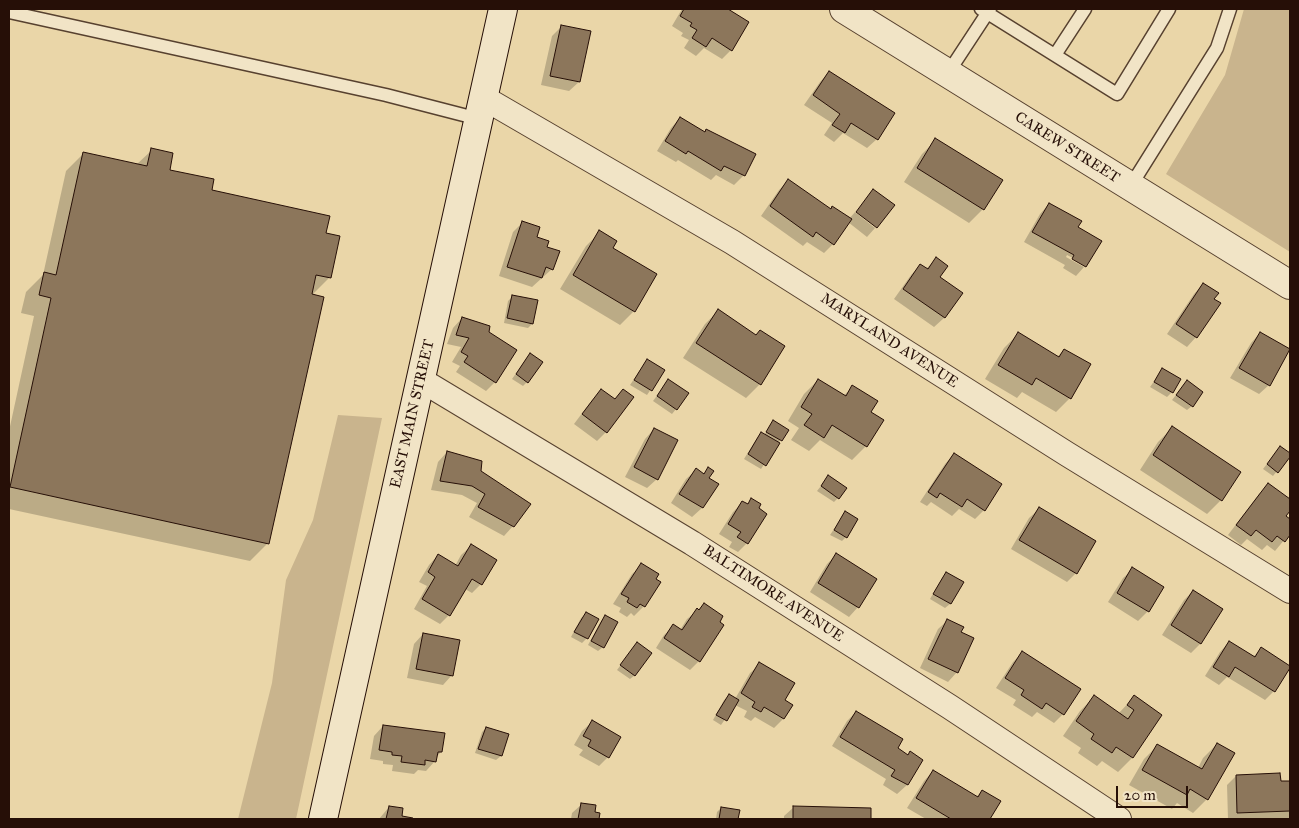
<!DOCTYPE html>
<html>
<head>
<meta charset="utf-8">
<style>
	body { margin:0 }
	#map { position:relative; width:1299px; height:828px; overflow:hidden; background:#ead6a8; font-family:"IM FELL Great Primer",serif }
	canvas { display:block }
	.frame { position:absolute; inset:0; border:10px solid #260f07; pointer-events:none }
	.scale { position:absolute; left:1116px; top:786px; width:72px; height:22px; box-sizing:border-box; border:2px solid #260f07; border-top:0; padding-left:6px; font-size:15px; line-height:18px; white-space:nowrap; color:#260f07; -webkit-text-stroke:4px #f1e4c6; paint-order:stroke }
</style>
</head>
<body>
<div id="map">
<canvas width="1299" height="828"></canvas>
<div class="frame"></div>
<div class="scale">20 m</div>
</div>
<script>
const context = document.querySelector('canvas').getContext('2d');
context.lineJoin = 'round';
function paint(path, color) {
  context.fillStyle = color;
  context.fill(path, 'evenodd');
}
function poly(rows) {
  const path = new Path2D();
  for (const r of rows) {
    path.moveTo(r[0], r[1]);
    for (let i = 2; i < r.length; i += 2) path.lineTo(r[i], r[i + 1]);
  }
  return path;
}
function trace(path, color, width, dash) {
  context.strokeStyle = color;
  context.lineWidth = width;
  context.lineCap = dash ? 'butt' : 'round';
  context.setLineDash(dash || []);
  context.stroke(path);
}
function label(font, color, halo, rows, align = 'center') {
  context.font = font + ' "IM FELL Great Primer",serif';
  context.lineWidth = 4.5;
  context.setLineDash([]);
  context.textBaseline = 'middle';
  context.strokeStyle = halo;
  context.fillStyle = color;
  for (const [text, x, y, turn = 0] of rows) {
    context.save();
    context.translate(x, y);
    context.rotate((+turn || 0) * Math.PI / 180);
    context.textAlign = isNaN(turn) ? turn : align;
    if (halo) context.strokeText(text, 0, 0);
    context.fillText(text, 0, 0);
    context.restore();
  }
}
const green = poly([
	[1244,9,1290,9,1290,252,1166,174,1225,75],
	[338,415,382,418,296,819,238,819,272,683,286,580,313,520]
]);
const shadow = poly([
	[682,9,726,9,748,22,731,50,722,59,704,48,696,56,684,48,689,40,681,36,683,33,672,26],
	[562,26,590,32,579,82,569,91,541,85,552,36],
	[829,72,877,139,867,148,843,133,834,142,824,135,832,123,804,105,820,82],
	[680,118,704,133,706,131,754,155,744,175,734,185,716,175,711,180,678,160,676,162,657,151,671,128],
	[936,140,983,209,969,223,904,182,922,154],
	[152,150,168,170,210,191,325,234,330,277,312,295,268,543,250,561,9,509,9,431,34,316,21,313,26,292,43,275,66,171,84,153,136,165],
	[788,181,830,210,849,219,855,212,875,228,867,237,848,222,833,244,824,253,807,242,803,246,761,216,779,190],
	[1049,204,1076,228,1085,266,1084,267,1084,264,1067,255,1066,257,1084,267,1076,276,1063,268,1065,265,1024,242,1040,214],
	[522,223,545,248,552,269,532,287,499,276,513,232],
	[600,232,634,311,620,325,560,289,586,246],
	[936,259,938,277,961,293,944,318,934,327,894,299,911,275,920,265,927,268],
	[1203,284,1213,300,1219,304,1196,337,1187,347,1167,334,1194,294],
	[513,296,532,324,528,328,504,323,508,301],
	[719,310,760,384,746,398,683,358,705,324],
	[462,318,487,333,495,382,486,391,456,372,460,366,452,362,461,347,447,344,453,328],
	[1260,333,1269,385,1259,394,1230,378,1251,343],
	[1018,334,1057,357,1064,350,1070,398,1056,412,1022,392,1017,398,985,379,1004,348],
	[526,359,527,382,523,386,512,379],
	[647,360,664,370,647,395,630,385],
	[1162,370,1172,392,1167,397,1150,387],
	[818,380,843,396,853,387,869,413,866,446,852,460,820,440,809,451,791,440,799,428,788,421,804,394],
	[668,381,676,409,672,414,653,401],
	[1183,386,1192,406,1187,410,1172,400],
	[623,390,606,432,597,441,574,424,592,400,601,391,614,400],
	[773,422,787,430,761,469,744,459,757,438,762,433,764,435],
	[1172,428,1240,473,1221,500,1207,514,1140,470,1158,442],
	[654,429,657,479,647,488,625,477,645,439],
	[447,452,479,472,513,526,504,536,469,517,477,503,462,495,431,490,438,462],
	[1276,452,1290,455,1273,476,1263,469],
	[954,454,984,510,975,519,959,509,952,516,931,502,927,506,920,502,945,464],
	[708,469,708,478,717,484,702,508,692,517,671,503,686,479,696,470,703,474],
	[828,477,838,498,834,502,817,491],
	[1269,484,1290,501,1290,509,1285,516,1290,521,1290,533,1275,551,1267,545,1262,550,1247,539,1241,545,1228,535,1259,494],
	[752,500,747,543,738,552,729,547,732,542,719,534,733,512,743,502,747,505],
	[1039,509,1076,573,1067,582,1011,549,1029,518],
	[845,513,846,537,842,541,830,535],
	[471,546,481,584,472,593,465,589,449,615,440,624,414,609,427,586,419,582,429,565,438,555,455,566,461,555],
	[836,555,858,607,849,617,810,592,827,564],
	[642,565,644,606,634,616,631,613,627,617,619,612,621,608,613,604,632,574],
	[1133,569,1148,611,1138,621,1108,602,1123,578],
	[946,573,962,582,950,604,945,608,930,599,942,578],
	[1193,591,1222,609,1200,644,1191,653,1162,635,1184,600],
	[704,605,699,661,690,670,656,648,664,635,674,626,680,630,687,619],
	[586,614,597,620,587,638,582,643,571,637,581,618],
	[606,617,603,647,598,651,588,645,601,621],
	[948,620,960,633,957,672,948,682,920,668,938,629],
	[423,634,452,675,443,685,407,678,414,644],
	[1229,642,1253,657,1261,649,1274,691,1265,700,1227,677,1219,685,1205,676,1220,652],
	[637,643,635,675,630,679,617,670],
	[1022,653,1063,714,1054,723,1037,712,1032,717,1013,705,1016,700,996,688,1013,662],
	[760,664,783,700,783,719,774,728,755,717,751,721,744,717,747,711,735,705,721,725,713,720,724,700,729,696,735,699,750,673],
	[1094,697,1118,714,1134,697,1161,715,1132,758,1118,772,1102,761,1097,766,1078,753,1081,748,1063,736,1080,711],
	[856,712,896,749,908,756,922,760,907,785,897,794,883,785,886,779,832,746,847,721],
	[592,722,608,757,599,766,579,755,583,750,574,745,582,731],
	[383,726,441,752,436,757,435,761,426,771,418,770,414,774,392,771,393,765,383,764,383,761,370,759,374,736],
	[486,728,501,756,496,760,475,753,482,732],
	[1217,744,1207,799,1193,813,1177,803,1172,809,1129,785,1144,759,1158,745,1198,768,1203,758],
	[933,771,976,797,982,791,999,802,989,819,926,819,907,808,924,781],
	[1236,776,1280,782,1290,782,1290,819,1228,819,1227,785],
	[582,804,593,813,598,814,597,819,571,819,572,813],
	[389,807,401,817,412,819,379,819],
	[794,807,870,809,870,819,784,819,784,816],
	[721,808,739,811,737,819,716,819,717,812]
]);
const building = poly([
	[684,9,728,9,749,22,732,51,712,38,706,47,692,38,697,30,690,26,692,23,680,16,684,9],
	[561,25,591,31,580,82,550,76,561,25],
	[829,71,895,113,878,140,851,123,845,133,832,125,840,114,813,95,829,71],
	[680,117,705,132,706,129,756,154,745,176,724,166,721,171,688,151,686,154,665,141,680,117],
	[935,138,1003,180,984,210,917,168,935,138],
	[151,148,173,153,170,170,214,179,212,190,330,216,326,233,340,236,331,278,316,275,312,294,324,297,269,544,10,487,51,298,39,295,44,272,56,275,83,152,147,166,151,148],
	[788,179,831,209,832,206,852,219,834,245,816,232,813,237,770,206,788,179],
	[873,189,895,205,877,228,856,212,873,189],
	[1049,203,1082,221,1078,227,1102,241,1086,267,1072,259,1074,255,1032,232,1049,203],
	[522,221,540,227,537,237,549,241,547,247,560,251,553,270,546,267,542,278,507,267,522,221],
	[599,230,617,241,613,248,657,274,635,312,573,275,599,230],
	[936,257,948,266,940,277,963,293,945,318,903,289,920,264,928,269,936,257],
	[1203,283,1219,293,1214,299,1221,303,1197,338,1176,324,1203,283],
	[512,295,538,300,533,324,507,318,512,295],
	[718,309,756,335,760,330,785,346,761,385,696,343,718,309],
	[462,317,490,326,489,332,517,350,496,383,464,362,468,356,461,352,469,338,456,335,462,317],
	[1018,332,1059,357,1064,349,1091,364,1071,399,1036,378,1032,385,998,365,1018,332],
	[1260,332,1290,349,1270,386,1239,368,1260,332],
	[530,353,543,362,528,383,516,374,530,353],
	[647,359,665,370,652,391,634,380,647,359],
	[1162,368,1181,379,1173,393,1154,382,1162,368],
	[668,379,689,393,677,410,657,396,668,379],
	[818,379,846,396,852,385,878,401,871,412,884,420,867,447,832,425,824,438,804,425,812,414,801,407,818,379],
	[1187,380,1203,392,1193,407,1176,395,1187,380],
	[601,389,615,399,623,389,634,397,607,433,582,414,601,389],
	[773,420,789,430,782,441,766,432,773,420],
	[1172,426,1241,472,1222,501,1153,455,1172,426],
	[654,428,678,440,658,480,634,467,654,428],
	[761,432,780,443,766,466,748,454,761,432],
	[1280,446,1290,453,1290,457,1278,473,1267,464,1280,446],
	[447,451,482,461,481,471,531,504,514,527,478,507,485,494,472,486,440,481,447,451],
	[954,453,1002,484,985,511,967,499,962,507,940,493,937,498,928,492,954,453],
	[708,467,714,471,709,478,719,484,703,508,679,494,696,468,704,474,708,467],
	[828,475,847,488,839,499,821,486,828,475],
	[1268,483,1290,499,1290,511,1286,516,1290,519,1290,535,1285,542,1277,536,1272,542,1256,530,1251,536,1236,525,1268,483],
	[751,498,761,504,759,508,767,514,748,544,737,537,741,532,728,524,742,501,748,504,751,498],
	[1039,507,1096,541,1077,574,1019,540,1039,507],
	[845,511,858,519,847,538,834,530,845,511],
	[471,544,497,560,482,585,472,579,450,616,422,599,435,577,428,572,438,554,458,566,471,544],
	[836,553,877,579,859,608,818,583,836,553],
	[641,563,659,574,656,579,661,582,645,607,640,604,637,608,627,602,629,598,621,594,641,563],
	[1132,567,1164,587,1149,612,1117,593,1132,567],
	[946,572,964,582,951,604,933,594,946,572],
	[1193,590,1223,609,1201,644,1171,625,1193,590],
	[704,603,723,616,720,622,724,625,700,662,664,638,673,624,682,630,697,608,699,610,704,603],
	[586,612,599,619,588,639,574,632,586,612],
	[605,615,618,622,604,648,591,641,605,615],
	[947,619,964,627,961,632,974,638,958,673,928,659,947,619],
	[423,633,460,640,453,676,416,669,423,633],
	[1229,641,1255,657,1261,647,1290,666,1290,668,1275,692,1235,667,1229,677,1213,667,1229,641],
	[637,642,652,653,635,676,620,665,637,642],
	[1022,651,1081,689,1064,715,1046,703,1042,709,1021,695,1024,690,1005,678,1022,651],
	[759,662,795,683,785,700,793,705,784,719,764,707,761,712,752,707,755,702,741,693,759,662],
	[729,694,739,700,727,721,716,715,729,694],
	[1094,695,1128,719,1134,710,1127,705,1134,695,1162,715,1133,758,1116,747,1112,753,1091,739,1094,734,1076,721,1094,695],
	[856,711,903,739,898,748,908,755,910,751,923,760,908,785,891,776,895,770,840,737,856,711],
	[592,720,621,737,609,758,588,746,591,740,583,736,592,720],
	[383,725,445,733,442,752,438,752,436,762,425,760,425,765,401,762,402,756,392,755,392,752,379,750,383,725],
	[486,727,509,734,502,756,478,749,486,727],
	[1217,743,1235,753,1208,800,1190,789,1187,795,1142,770,1157,744,1202,769,1217,743],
	[933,770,978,797,982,790,1001,801,990,819,951,819,916,798,933,770],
	[1280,773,1281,781,1290,781,1290,811,1237,813,1236,775,1280,773],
	[581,803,596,805,595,812,600,813,599,819,578,819,581,803],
	[389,806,403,808,402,816,413,818,413,819,386,819,389,806],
	[793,806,871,808,871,819,793,819,793,806],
	[721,807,740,810,738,819,719,819,721,807]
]);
const service = poly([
	[981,9,1117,94,1169,9],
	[9,12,386,95,479,119],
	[1055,55,1085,9],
	[948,73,990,9],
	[1130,187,1217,48,1230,9]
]);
const minor = poly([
	[484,98,732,242,1067,454,1290,591],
	[421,380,692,543,950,707,1119,819]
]);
const tertiary = poly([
	[844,9,1290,285]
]);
const secondary = poly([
	[323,819,503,9]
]);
const streetNames = [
	["CAREW STREET",1067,148,32],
	["MARYLAND AVENUE",889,341,33],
	["EAST MAIN STREET",413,414,-77],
	["BALTIMORE AVENUE",773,594,33]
];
paint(green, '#c9b48d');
paint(shadow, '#0003');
paint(building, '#8c765b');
trace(building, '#260f07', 1);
trace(service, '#57412f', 15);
trace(minor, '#57412f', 26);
trace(tertiary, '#57412f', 30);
trace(secondary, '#260f07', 30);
trace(service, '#f1e4c6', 12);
trace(minor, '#f1e4c6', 24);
trace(tertiary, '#f1e4c6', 28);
trace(secondary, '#f1e4c6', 28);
label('15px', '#260f07', '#f1e4c6', streetNames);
</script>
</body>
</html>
